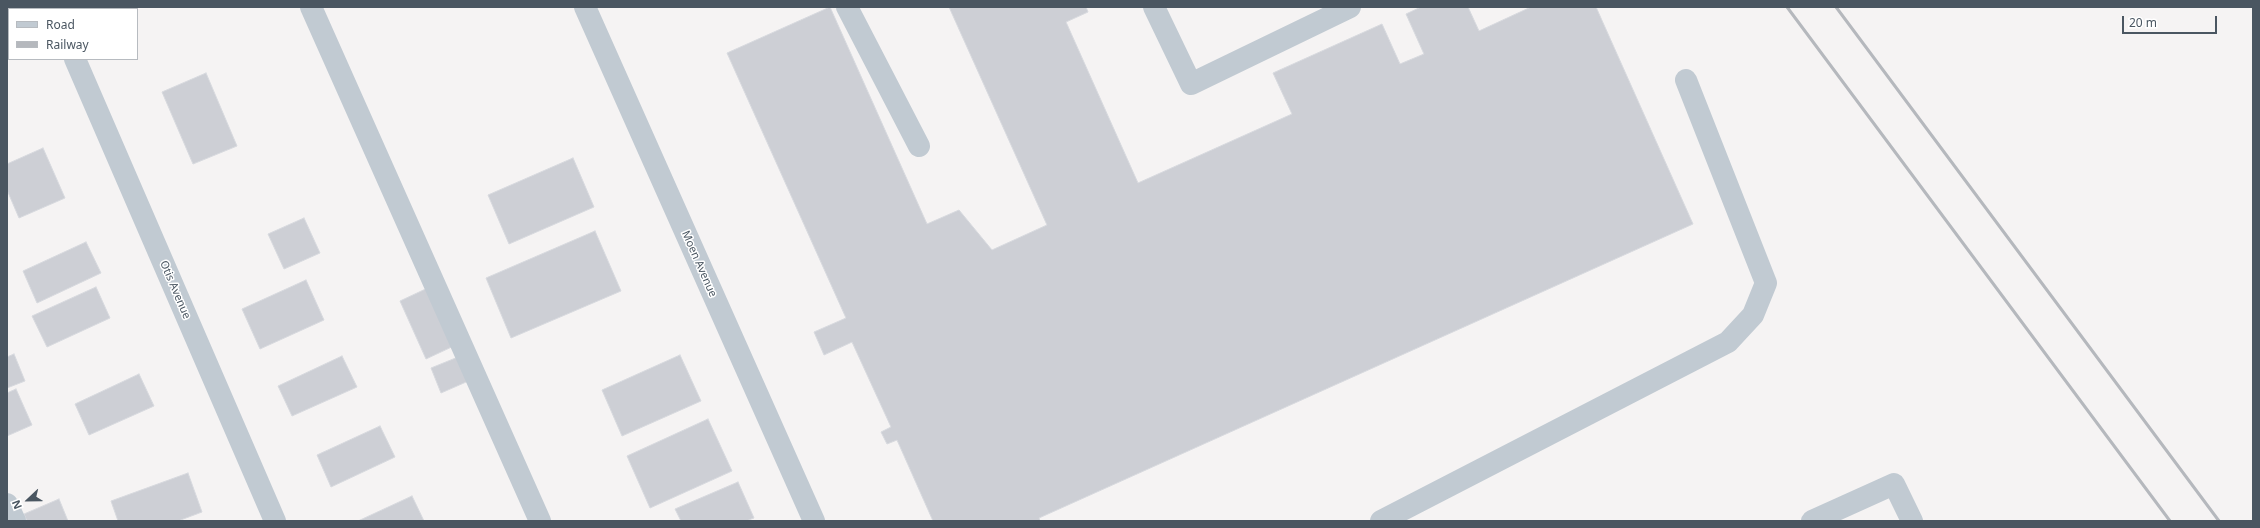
<!DOCTYPE html>
<html>
<head>
<meta charset="utf-8">
<style>
	body { margin:0 }
	#map { position:relative; width:2260px; height:528px; overflow:hidden; background:#f5f3f3; font-family:"Noto Sans",sans-serif }
	canvas { display:block }
	.frame { position:absolute; inset:0; border:8px solid #4a5661; pointer-events:none }
	.legend { position:absolute; left:8px; top:8px; width:130px; height:52px; box-sizing:border-box; background:#fff; border:1px solid #b7bbc0; margin:0; padding:5px 7px; list-style:none; font-size:12px; color:#4a5661 }
	.legend li { display:flex; align-items:center; gap:8px; height:20px }
	.legend b { width:20px; border:1px solid #b7bbc0 }
	.north { position:absolute; left:8px; top:480px; width:40px; height:40px; -webkit-text-stroke:3px #fff; paint-order:stroke; rotate:248deg; font-size:11px; font-weight:700; line-height:16px; text-align:center; color:#4a5661 }
	.north::after { content:''; display:block; margin:auto; width:14px; height:18px; background:#4a5661; clip-path:polygon(50% 0,100% 100%,50% 72%,0 100%) }
	.scale { position:absolute; left:2122px; top:16px; width:95px; height:18px; box-sizing:border-box; border:2px solid #4a5661; border-top:0; padding-left:5px; font-size:12px; line-height:14px; white-space:nowrap; color:#4a5661; -webkit-text-stroke:3px #fff; paint-order:stroke }
</style>
</head>
<body>
<div id="map">
<canvas width="2260" height="528"></canvas>
<div class="frame"></div>
<ul class="legend">
<li><b style="height:5px;background:#c1cad2"></b>Road</li>
<li><b style="height:5px;background:#b5b8bd"></b>Railway</li>
</ul>
<div class="north">N</div>
<div class="scale">20 m</div>
</div>
<script>
const context = document.querySelector('canvas').getContext('2d');
context.lineJoin = 'round';
function paint(path, color) {
  context.fillStyle = color;
  context.fill(path, 'evenodd');
}
function poly(rows) {
  const path = new Path2D();
  for (const r of rows) {
    path.moveTo(r[0], r[1]);
    for (let i = 2; i < r.length; i += 2) path.lineTo(r[i], r[i + 1]);
  }
  return path;
}
function trace(path, color, width, dash) {
  context.strokeStyle = color;
  context.lineWidth = width;
  context.lineCap = dash ? 'butt' : 'round';
  context.setLineDash(dash || []);
  context.stroke(path);
}
function label(font, color, halo, rows, align = 'center') {
  context.font = font + ' "Noto Sans",sans-serif';
  context.lineWidth = 3;
  context.setLineDash([]);
  context.textBaseline = 'middle';
  context.strokeStyle = halo;
  context.fillStyle = color;
  for (const [text, x, y, turn = 0] of rows) {
    context.save();
    context.translate(x, y);
    context.rotate((+turn || 0) * Math.PI / 180);
    context.textAlign = isNaN(turn) ? turn : align;
    if (halo) context.strokeText(text, 0, 0);
    context.fillText(text, 0, 0);
    context.restore();
  }
}
const building = poly([
	[830,7,927,224,959,210,992,250,1047,225,949,7,1086,7,1088,12,1066,22,1138,183,1292,114,1273,73,1382,24,1400,64,1424,54,1406,14,1421,7,1468,7,1479,31,1531,7,1596,7,1693,224,1039,518,1040,521,933,521,897,440,887,444,881,432,891,427,852,342,824,355,814,332,846,318,727,53,830,7],
	[206,73,237,146,193,164,162,92,206,73],
	[43,148,65,198,19,218,7,190,7,164,43,148],
	[573,158,594,207,509,244,488,195,573,158],
	[304,218,320,253,284,269,268,234,304,218],
	[595,231,621,291,511,338,486,278,595,231],
	[86,242,101,273,37,303,23,271,86,242],
	[306,280,324,320,260,349,242,309,306,280],
	[432,286,458,344,426,359,400,301,432,286],
	[96,287,110,318,47,347,32,316,96,287],
	[14,354,25,381,7,388,7,357,14,354],
	[463,355,473,379,441,393,431,368,463,355],
	[680,355,701,401,622,436,602,390,680,355],
	[342,356,357,387,292,416,278,386,342,356],
	[139,374,154,406,89,435,75,404,139,374],
	[16,389,32,425,7,436,7,393,16,389],
	[708,419,732,471,650,508,627,456,708,419],
	[380,426,395,457,331,487,317,455,380,426],
	[188,473,202,512,178,521,118,521,111,501,188,473],
	[738,482,754,518,746,521,681,521,675,509,738,482],
	[412,496,424,521,358,521,412,496],
	[59,499,68,521,27,521,24,514,59,499]
]);
const minor = poly([
	[311,7,540,521],
	[585,7,814,521],
	[847,7,919,146],
	[1154,7,1191,84,1350,7],
	[54,9,59,7],
	[7,30,9,29],
	[75,59,275,521],
	[7,504,15,521],
	[1381,521,1728,342,1753,315,1766,283,1686,80],
	[1812,521,1894,484,1912,521]
]);
const rail = poly([
	[1787,7,2170,521],
	[1836,7,2219,521]
]);
const streetNames = [
	["Moen Avenue",699,264,66],
	["Otis Avenue",175,290,67]
];
paint(building, '#cdcfd5');
trace(building, '#d7d9de', 1);
trace(minor, '#c1cad2', 22);
trace(rail, '#b5b8bd', 3);
label('11px', '#4a5661', '#fff', streetNames);
</script>
</body>
</html>
